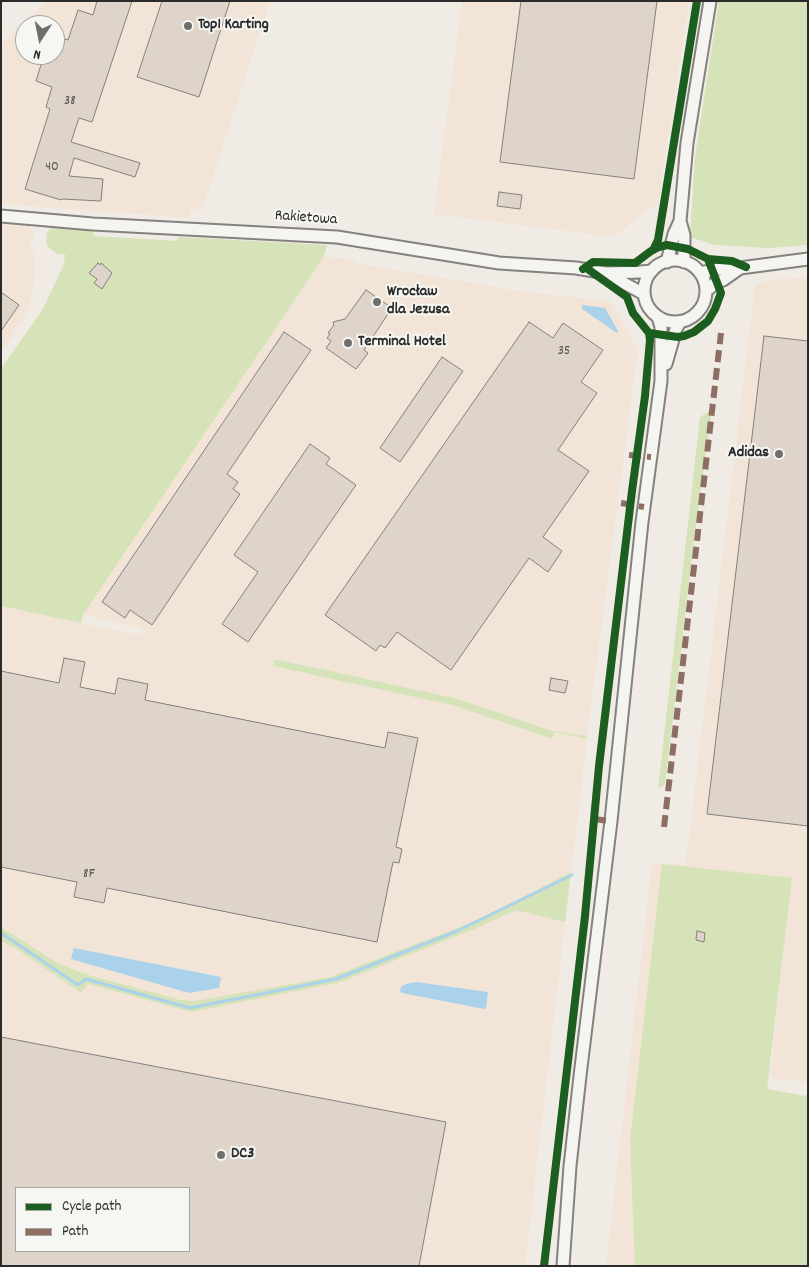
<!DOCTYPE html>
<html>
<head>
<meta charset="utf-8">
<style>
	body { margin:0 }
	#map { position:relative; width:809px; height:1267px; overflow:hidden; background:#f1ebe6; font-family:Dekko,sans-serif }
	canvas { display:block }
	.frame { position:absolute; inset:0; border:2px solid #2b2b2b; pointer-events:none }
	.legend { position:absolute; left:15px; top:1187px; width:175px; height:65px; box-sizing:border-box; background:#f6f6f2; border:1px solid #a5a5a2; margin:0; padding:6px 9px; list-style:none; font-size:15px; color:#2b2b2b }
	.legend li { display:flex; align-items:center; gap:10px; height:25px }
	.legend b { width:25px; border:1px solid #a5a5a2 }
	.north { position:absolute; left:15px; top:15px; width:50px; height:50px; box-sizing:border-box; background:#f6f6f2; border:1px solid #a5a5a2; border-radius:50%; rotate:191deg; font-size:14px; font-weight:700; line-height:20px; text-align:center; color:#2b2b2b }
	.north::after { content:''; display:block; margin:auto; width:18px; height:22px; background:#706e6c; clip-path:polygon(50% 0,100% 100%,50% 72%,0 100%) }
</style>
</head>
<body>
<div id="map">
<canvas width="809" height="1267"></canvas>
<div class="frame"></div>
<ul class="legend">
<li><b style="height:6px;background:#1b5e20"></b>Cycle path</li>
<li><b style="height:6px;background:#8d6e63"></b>Path</li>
</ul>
<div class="north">N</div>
</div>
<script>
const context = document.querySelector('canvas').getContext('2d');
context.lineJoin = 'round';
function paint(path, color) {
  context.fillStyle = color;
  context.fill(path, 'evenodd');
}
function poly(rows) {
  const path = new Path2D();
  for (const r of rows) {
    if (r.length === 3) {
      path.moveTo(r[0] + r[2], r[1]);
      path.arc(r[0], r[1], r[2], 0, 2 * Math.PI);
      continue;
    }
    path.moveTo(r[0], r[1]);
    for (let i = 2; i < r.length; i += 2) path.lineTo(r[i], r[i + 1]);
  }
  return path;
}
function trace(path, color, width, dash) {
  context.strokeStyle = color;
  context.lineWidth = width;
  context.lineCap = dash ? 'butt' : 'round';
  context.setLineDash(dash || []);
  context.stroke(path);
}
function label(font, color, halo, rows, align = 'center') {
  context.font = font + ' Dekko,sans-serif';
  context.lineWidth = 4;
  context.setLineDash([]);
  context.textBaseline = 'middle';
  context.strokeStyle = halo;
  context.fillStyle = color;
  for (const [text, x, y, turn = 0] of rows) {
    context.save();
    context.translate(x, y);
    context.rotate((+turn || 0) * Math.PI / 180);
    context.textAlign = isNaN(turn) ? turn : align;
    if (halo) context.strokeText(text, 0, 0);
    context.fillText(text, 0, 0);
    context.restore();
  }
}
const built = poly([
	[47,1,270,1,202,210,191,209,188,218,1,204,1,44],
	[25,25,55,25,55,55,25,55],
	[462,1,689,1,658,203,613,237,434,214],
	[1,221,29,226,33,231,34,236,28,250,35,251,34,286,29,308,21,324,1,352],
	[324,256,354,260,355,263,526,292,610,301,638,349,587,736,552,731,459,699,276,659,274,665,456,706,551,739,554,732,587,739,571,872,496,911,460,927,330,977,195,1001,181,1000,82,973,56,962,1,927,1,606,140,635,142,628,83,615],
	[808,278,807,1082,770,1078,784,946,671,986,808,1266,606,1266,652,863,685,865,690,830,755,285,772,279],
	[519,911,565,922,525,1266,1,1266,1,941,15,948,81,993,88,984,191,1012,338,983,477,928,511,912],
	[16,1188,189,1188,189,1251,16,1251]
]);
const green = poly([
	[719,1,808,1,808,245,769,248,715,245,690,237,695,157],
	[55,228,83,229,93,232,94,236,177,241,179,237,327,245,324,256,83,615,81,623,1,606,1,369,43,309,64,264,65,254,57,254,48,247,46,243,47,233,50,229],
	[712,409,696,524,665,784,658,789,700,417],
	[275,659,459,699,552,731,587,736,587,739,554,732,552,739,456,706,273,666],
	[662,864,792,878,767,1089,805,1096,808,1093,808,1266,635,1266,630,1140],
	[571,872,565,922,519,911,511,912,477,928,338,983,191,1012,88,984,81,993,15,948,1,941,1,927,56,962,82,973,181,1000,195,1001,330,977,460,927,496,911]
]);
const water = poly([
	[582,305,605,308,618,331,617,333,582,309],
	[74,948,221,977,219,988,189,993,71,959],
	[416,982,488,992,486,1008,484,1009,402,993,400,991,401,987,406,984]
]);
const stream = poly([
	[1,933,78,985,86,979,190,1008,336,979,457,931,572,875]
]);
const building = poly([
	[97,1,132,1,92,122,79,118,71,142,140,163,135,177,74,158,69,176,103,179,101,201,62,199,61,200,25,189,50,109,46,107,52,87,36,81,44,55,55,55,55,36,68,40,78,10,93,15,97,1],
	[162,1,230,1,199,97,137,77,162,1],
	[521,1,657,1,634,179,500,162,521,1],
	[499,192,522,195,520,209,497,206,499,192],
	[98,263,100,265,101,263,112,273,102,289,94,283,97,279,89,273,98,263],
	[366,290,392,308,364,350,368,353,356,369,326,348,331,341,327,338,330,334,328,333,334,325,333,322,345,319,366,290],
	[1,292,19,305,1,331,1,292],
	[529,322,553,338,563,323,603,350,581,382,597,393,558,450,589,471,543,537,562,551,548,572,529,558,451,670,397,632,385,648,380,645,376,651,325,615,529,322],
	[284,332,311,350,227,474,238,482,233,489,240,494,152,625,130,610,125,618,102,602,284,332],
	[764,336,808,341,808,826,707,814,764,336],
	[442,357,463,371,400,462,380,448,442,357],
	[310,444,330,458,326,464,356,485,248,642,222,624,258,572,234,555,310,444],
	[64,658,85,662,80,687,115,694,118,678,148,684,145,700,385,748,388,732,418,738,396,847,402,849,399,863,393,862,377,942,107,888,104,903,74,897,77,882,1,867,1,671,59,683,64,658],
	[551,678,568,681,565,693,549,690,551,678],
	[697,931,705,933,704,942,696,940,697,931],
	[1,1037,446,1122,419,1266,1,1266,1,1037],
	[16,1188,189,1188,189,1251,16,1251,16,1188]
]);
const minor = poly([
	[1,216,93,224,337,237,499,263,576,268,606,273,640,272,652,271],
	[675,291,31],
	[667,262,674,234,680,221],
	[684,262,684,235,680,221,687,143,710,1],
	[700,273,719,269,740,268,808,259],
	[607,274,644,294],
	[706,291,717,282,723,280,740,268],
	[666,364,676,329,680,322],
	[563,1266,570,1166,580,1076,611,821,642,522,661,381,661,327,658,317]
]);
const quiet = poly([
	[629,455,651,457],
	[621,503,644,507],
	[594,819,611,821],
	[664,827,721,333]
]);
const cycleway = poly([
	[653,250,658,240,697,1],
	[583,269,593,262,635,263,651,251,659,247,667,245,688,249,708,259,732,261,746,267],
	[649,333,678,337,684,336,694,332,708,321,715,309,721,293,708,259],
	[544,1266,585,916,599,766,632,491,645,396,650,340,649,333,633,313,627,297,589,270]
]);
const markers = [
	[188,26,5,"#706e6c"],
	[377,302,5,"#706e6c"],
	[348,343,5,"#706e6c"],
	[779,454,5,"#706e6c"],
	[221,1155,5,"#706e6c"]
];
const numberNames = [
	["38",70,102],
	["40",52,168],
	["35",564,352],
	["8F",89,875]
];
const poiNames = [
	["Top1 Karting",198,26],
	["Wrocław",387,293],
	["dla Jezusa",387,311],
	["Terminal Hotel",358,343],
	["Adidas",769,454,"right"],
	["DC3",231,1155]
];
const streetNames = [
	["Rakietowa",306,219,4]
];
paint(built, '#f2e5d8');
paint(green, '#d6e2b7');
paint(water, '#aad2ea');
trace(stream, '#aad2ea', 3);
paint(building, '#ded4ca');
trace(building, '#84817f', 1);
trace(minor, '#84817f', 15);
trace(minor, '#f4f4f1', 11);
trace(quiet, '#8d6e63', 6, [12, 6]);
trace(cycleway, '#1b5e20', 8);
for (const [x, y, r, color] of markers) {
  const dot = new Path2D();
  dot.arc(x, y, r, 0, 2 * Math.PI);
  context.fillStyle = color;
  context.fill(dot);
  trace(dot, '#f6f6f2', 2);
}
label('14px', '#595654', null, numberNames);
label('bold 16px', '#2b2b2b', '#f6f6f2', poiNames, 'left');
label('16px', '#2b2b2b', '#f6f6f2', streetNames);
</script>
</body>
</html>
